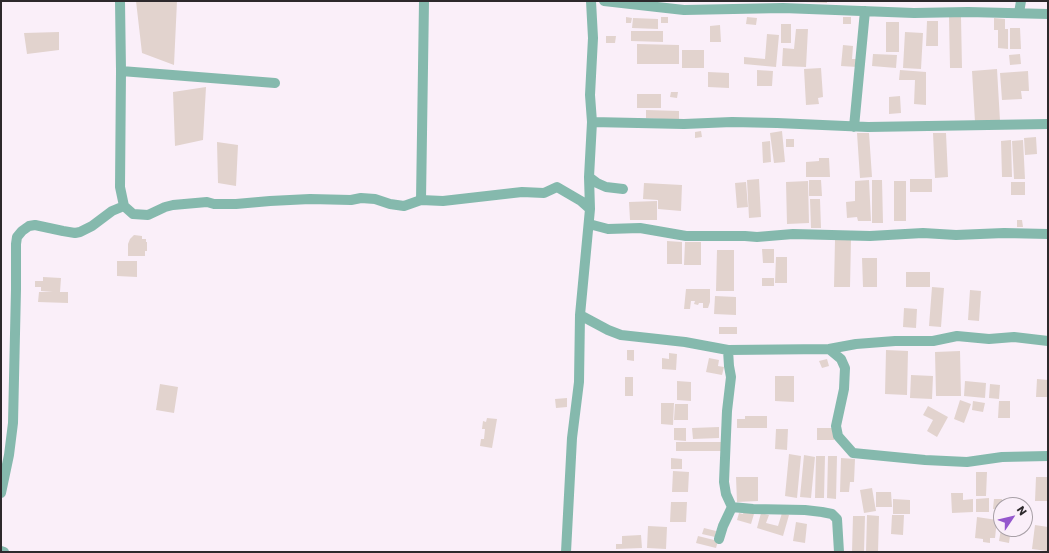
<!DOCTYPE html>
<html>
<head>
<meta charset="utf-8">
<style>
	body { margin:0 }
	#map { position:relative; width:1049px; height:553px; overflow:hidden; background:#faeff9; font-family:Poppins,sans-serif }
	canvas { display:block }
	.frame { position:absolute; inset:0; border:2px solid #2d292c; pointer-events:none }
	.north { position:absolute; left:993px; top:497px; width:40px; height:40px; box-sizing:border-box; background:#faeff9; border:1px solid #a8a0a7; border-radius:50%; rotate:55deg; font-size:11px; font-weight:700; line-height:16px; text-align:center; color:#2d292c }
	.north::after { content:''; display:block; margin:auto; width:14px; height:18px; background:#9557cd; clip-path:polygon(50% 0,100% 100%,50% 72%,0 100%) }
</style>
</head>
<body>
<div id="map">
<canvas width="1049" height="553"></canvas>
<div class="frame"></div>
<div class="north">N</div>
</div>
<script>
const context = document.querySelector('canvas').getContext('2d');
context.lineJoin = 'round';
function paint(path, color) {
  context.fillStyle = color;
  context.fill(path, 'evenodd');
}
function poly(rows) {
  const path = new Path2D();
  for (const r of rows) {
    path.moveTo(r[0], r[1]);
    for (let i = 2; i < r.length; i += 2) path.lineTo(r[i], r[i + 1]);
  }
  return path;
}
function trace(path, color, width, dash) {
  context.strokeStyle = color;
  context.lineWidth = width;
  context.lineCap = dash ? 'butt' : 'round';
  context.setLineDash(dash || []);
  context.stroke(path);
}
const building = poly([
	[136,1,177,1,174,65,142,53],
	[805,1,827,1,827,3,805,2],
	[626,17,632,18,631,23,626,23],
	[661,17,668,17,668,23,661,23],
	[747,17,757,18,756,25,746,24],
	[843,17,851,17,851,24,843,24],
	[949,17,961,17,962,68,950,68],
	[633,18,658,19,658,29,632,28],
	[994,18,1005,19,1005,29,1008,29,1008,49,998,48,998,30,994,30],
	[927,21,938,21,938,46,926,46],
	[886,22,899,22,899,52,886,52],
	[781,24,791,24,791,43,781,43],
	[720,25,721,42,710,42,710,26],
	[1010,28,1020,28,1021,49,1010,49],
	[796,29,808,29,806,67,782,66,783,48,794,49],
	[631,31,663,31,663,42,631,41],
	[59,32,59,50,27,54,24,33],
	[905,32,923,33,921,69,903,68],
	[767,34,779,35,776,67,744,64,744,57,765,59],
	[606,36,616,36,615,43,606,43],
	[637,44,679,45,679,64,637,64],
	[843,45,853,46,852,59,858,59,857,67,841,66],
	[682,50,704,50,704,68,682,68],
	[873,54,897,55,896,68,872,66],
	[1020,54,1021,64,1010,65,1009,55],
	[821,68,823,97,818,98,819,104,806,105,804,69],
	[997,69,1000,121,975,122,972,71],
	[757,70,773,71,772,86,757,86],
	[900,70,926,72,926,105,914,104,915,80,899,80],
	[1028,71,1029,91,1021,91,1022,99,1002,100,1000,73],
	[708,72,729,73,729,88,708,87],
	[206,87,203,140,175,146,173,92],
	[671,92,678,92,677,98,670,97],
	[637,94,661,94,661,108,637,108],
	[900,96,901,113,889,114,889,97],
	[646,110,679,111,679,120,646,118],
	[701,131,702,137,695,138,695,132],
	[782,131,785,162,774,163,770,133],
	[857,133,869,133,872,177,860,178],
	[933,133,946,133,948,177,935,178],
	[1036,137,1037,154,1025,155,1024,138],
	[786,139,794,139,794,147,786,147],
	[1011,140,1012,177,1002,177,1001,141],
	[1023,140,1025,179,1014,179,1012,141],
	[770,141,771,162,763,163,762,142],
	[217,142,238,145,236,186,218,183],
	[819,158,829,158,830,177,806,177,806,162,819,161],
	[759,179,761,217,749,218,747,180],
	[910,179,932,179,932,192,910,192],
	[809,180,821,180,822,196,809,196],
	[869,180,871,221,858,221,857,217,847,218,846,202,855,201,855,181],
	[872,180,882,180,883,223,872,223],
	[808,181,809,223,787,224,786,182],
	[894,181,906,181,906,221,894,221],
	[746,182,748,207,737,208,735,183],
	[1011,182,1025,182,1025,195,1011,195],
	[644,183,682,185,681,211,658,209,658,200,643,199],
	[810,199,820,199,821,228,811,228],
	[657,201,657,220,630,220,629,202],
	[1017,220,1022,220,1023,227,1017,227],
	[134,235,142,236,142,239,146,239,146,242,147,242,147,251,145,251,145,256,128,256,128,244,130,239],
	[835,240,851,240,850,287,834,287],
	[667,241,682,242,682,264,667,264],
	[685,242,701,242,701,265,684,265],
	[762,249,774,249,774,263,763,263],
	[717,250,734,250,734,291,716,291],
	[776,257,787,257,787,283,775,283],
	[862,258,877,258,877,287,863,287],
	[117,261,137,261,137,277,117,276],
	[906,272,930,272,930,287,906,287],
	[43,277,61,278,60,292,68,292,68,303,38,302,39,292,53,292,41,291,41,287,35,287,35,281,43,281],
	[762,278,774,278,774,286,762,286],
	[932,287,944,288,941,327,929,326],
	[686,289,710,289,710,302,708,308,703,308,703,303,699,303,698,305,694,304,695,301,691,301,690,309,684,309],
	[970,290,981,291,979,321,968,320],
	[715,296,736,297,736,315,714,314],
	[904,308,917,309,916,328,903,327],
	[719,327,737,327,737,334,719,334],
	[627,350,634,350,634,361,627,360],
	[886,350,908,351,907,395,885,394],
	[960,351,961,396,936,396,935,352],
	[669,353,677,354,676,370,662,369,662,358,669,359],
	[709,358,719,360,718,366,724,367,722,375,706,372],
	[827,359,829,366,822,368,819,361],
	[911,375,933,376,932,399,910,398],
	[775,376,794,376,794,402,775,401],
	[625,377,633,377,633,396,625,396],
	[1037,379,1048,380,1048,397,1036,397],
	[677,381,691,382,691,401,677,400],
	[965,381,986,383,985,398,964,396],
	[160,384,178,387,174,413,156,410],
	[990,384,1000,385,999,399,989,398],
	[567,398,567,407,556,408,555,399],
	[960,400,971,404,964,423,954,419],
	[973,401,985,403,983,412,972,410],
	[999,401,1010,401,1010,418,998,418],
	[661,403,674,403,673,425,661,424],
	[675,404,688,404,688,420,674,420],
	[928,406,948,417,937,437,927,431,933,420,923,415],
	[745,416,767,416,767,428,737,428,737,419,745,419],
	[487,418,497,419,492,448,480,446,481,439,484,439,485,429,482,429,483,421,486,422],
	[719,427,719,438,693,439,692,428],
	[674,428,686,428,686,441,674,440],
	[817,428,834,428,834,440,817,440],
	[776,429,788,429,787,450,775,449],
	[676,442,721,442,721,451,676,451],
	[789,454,801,456,797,498,785,496],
	[804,455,815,457,811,498,800,497],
	[816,456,825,456,824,498,815,498],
	[828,456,837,456,836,499,827,498],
	[671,458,682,459,682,469,671,469],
	[841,458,855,459,854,482,850,482,849,492,840,492],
	[673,471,689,472,688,492,672,492],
	[976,472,987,472,986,496,976,496],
	[736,477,758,477,758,501,737,502],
	[1036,477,1048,477,1048,501,1035,501],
	[872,488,876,511,864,513,860,490],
	[876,492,891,492,892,507,876,507],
	[951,493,963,493,963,500,973,499,973,512,952,513],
	[989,498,989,512,976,512,976,499],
	[893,499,910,500,910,514,893,514],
	[994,499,1002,499,1001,509,993,509],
	[671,502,687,502,686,522,670,522],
	[744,511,754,514,751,524,737,520,739,513,743,514],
	[761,513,769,515,766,523,778,526,782,513,789,515,783,536,757,528],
	[867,515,879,516,878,552,866,552],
	[892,515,904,515,903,535,891,534],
	[853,516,865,516,864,552,852,552],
	[977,517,997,520,995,538,990,538,990,543,983,542,983,539,975,538],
	[796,522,807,524,805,543,793,541],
	[1035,525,1048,527,1047,551,1032,549],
	[648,526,667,527,666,549,647,548],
	[704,528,716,531,715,537,702,534],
	[1001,529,1011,529,1009,543,999,541],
	[641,535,642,548,616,549,616,544,622,544,622,536],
	[698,536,718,541,716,548,696,543]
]);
const minor = poly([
	[120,1,121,71,120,187,124,206,133,214,148,215,165,207,173,205,207,202,214,204,236,204,270,201,310,199,351,200,361,198,375,199,390,204,404,206,421,200,443,201,522,192,544,193,557,187,581,201,590,209],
	[604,1,684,10,783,8,914,13,968,12,1048,14],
	[1019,13,1021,1],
	[121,71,275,83],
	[592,122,684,124,732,122,777,123,868,127,1048,124],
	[854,127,865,11],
	[589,177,597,183,606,187,623,189],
	[421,200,424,1],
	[589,224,608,229,640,228,686,236,745,236,757,237,793,234,870,236,923,233,956,235,1004,233,1048,234],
	[580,315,608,330,621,335,685,342,728,350,829,349,856,344,895,341,933,341,957,336,989,339,1014,337,1048,341],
	[829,349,841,359,845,368,844,389,836,426,838,436,853,453,925,460,967,462,1002,457,1048,456],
	[728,350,729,366,731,377,727,411,724,482,726,494,732,507],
	[1,493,9,455,13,423,16,289,16,244,17,237,22,231,29,226,35,225,63,231,75,233,80,232,92,226,112,211,124,206],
	[732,507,753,509,805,510,822,512,832,514,837,519,839,552],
	[719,539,723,526,732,507],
	[1,551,4,552],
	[566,552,572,438,579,382,580,315,590,209,589,177,592,122,590,95,593,38,591,1]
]);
paint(building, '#e2d3ce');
trace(minor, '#85b9ad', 10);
</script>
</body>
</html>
